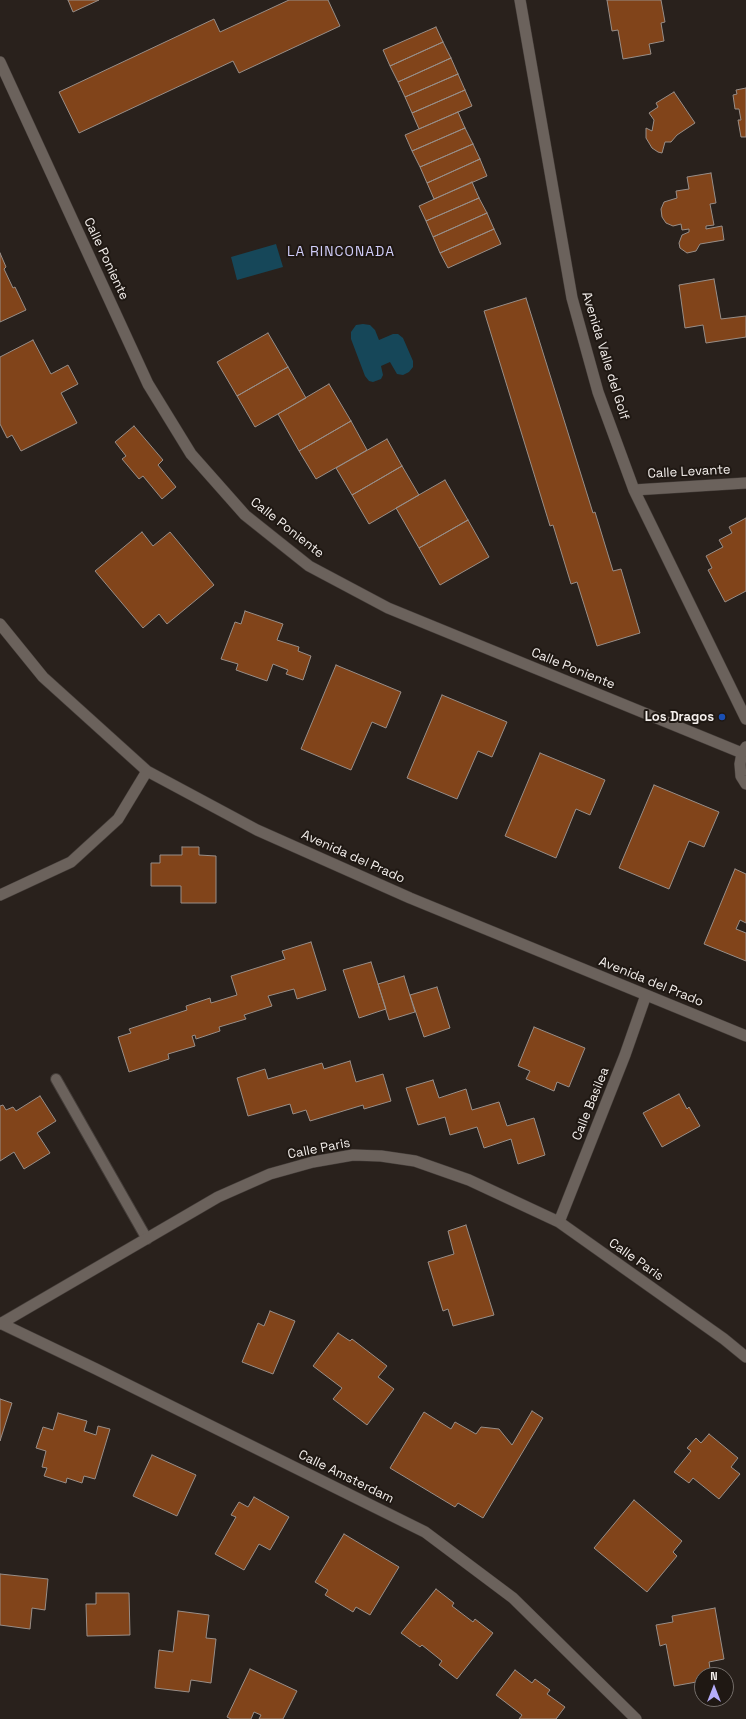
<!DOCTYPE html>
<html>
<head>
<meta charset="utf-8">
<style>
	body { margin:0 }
	#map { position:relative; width:746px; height:1719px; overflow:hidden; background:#29211c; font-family:"Space Grotesk",sans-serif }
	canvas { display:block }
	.north { position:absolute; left:694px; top:1667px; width:40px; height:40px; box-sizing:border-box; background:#1f1813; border:1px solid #746e6a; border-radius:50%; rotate:0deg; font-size:11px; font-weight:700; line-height:16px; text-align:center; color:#f4efec }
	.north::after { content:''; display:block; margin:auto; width:14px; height:18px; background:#b4acf9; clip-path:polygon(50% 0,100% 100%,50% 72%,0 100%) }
</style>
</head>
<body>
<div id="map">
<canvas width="746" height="1719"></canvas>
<div class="north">N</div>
</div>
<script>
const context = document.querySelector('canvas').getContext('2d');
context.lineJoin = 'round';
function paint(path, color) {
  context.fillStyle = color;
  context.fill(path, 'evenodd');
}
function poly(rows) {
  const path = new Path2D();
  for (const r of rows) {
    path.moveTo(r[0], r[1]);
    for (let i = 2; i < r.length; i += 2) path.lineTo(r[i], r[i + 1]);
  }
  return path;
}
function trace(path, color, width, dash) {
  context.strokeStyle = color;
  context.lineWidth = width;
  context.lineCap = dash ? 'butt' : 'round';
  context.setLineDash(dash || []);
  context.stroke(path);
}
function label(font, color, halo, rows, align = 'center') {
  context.font = font + ' "Space Grotesk",sans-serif';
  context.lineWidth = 4;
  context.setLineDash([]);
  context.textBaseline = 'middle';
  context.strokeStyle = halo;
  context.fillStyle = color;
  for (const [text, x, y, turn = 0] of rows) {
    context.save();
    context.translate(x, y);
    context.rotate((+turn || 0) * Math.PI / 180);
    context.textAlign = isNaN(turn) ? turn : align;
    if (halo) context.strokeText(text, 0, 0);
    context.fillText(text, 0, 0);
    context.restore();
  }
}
const water = poly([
	[276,244,283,267,237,280,231,257],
	[363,324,370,325,375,330,379,340,393,334,398,334,403,338,413,361,413,367,409,372,403,375,397,374,390,362,381,366,383,375,381,379,373,382,369,381,365,376,351,339,351,332,356,325]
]);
const building = poly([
	[68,0,99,0,73,12,68,0],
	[289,0,328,0,340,26,239,73,233,61,79,133,59,92,214,19,220,32,289,0],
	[607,0,661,0,665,22,661,23,664,41,649,44,651,54,623,59,618,30,612,31,607,0],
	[436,27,443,42,390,66,383,50,436,27],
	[443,42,451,58,398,82,390,66,443,42],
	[451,58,458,74,405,97,398,82,451,58],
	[458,74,465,90,412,113,405,97,458,74],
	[746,88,746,137,741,137,738,120,741,120,739,109,735,109,733,95,737,94,736,90,746,88],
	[465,90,472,106,419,129,412,113,465,90],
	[674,92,695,123,677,135,671,142,665,142,662,153,658,152,652,148,646,138,646,128,652,131,654,120,649,113,658,107,656,103,674,92],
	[458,112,465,128,412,151,405,135,458,112],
	[465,128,473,144,420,167,412,151,465,128],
	[473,144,480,159,427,183,420,167,473,144],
	[480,159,487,176,434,199,427,183,480,159],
	[711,173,716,203,710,204,714,225,706,226,706,229,722,226,724,240,700,244,696,251,687,253,680,248,679,243,682,235,689,232,689,229,682,230,681,224,673,226,666,223,662,217,661,209,664,202,677,198,676,191,689,189,687,177,711,173],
	[472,182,479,198,426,221,419,206,472,182],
	[479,198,487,213,433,237,426,221,479,198],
	[487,213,494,229,440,253,433,237,487,213],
	[494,229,501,244,448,268,440,253,494,229],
	[0,253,6,267,4,269,13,288,15,287,26,310,0,322,0,253],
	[714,279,721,319,746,316,746,337,706,343,703,325,685,328,679,285,714,279],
	[526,298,593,513,595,512,613,571,621,569,640,633,597,646,577,582,571,584,553,525,550,526,484,311,526,298],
	[268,333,288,367,237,396,217,362,268,333],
	[33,340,51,374,68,365,78,384,61,393,77,423,21,451,12,435,7,438,0,424,0,357,33,340],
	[288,367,306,398,255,427,237,396,288,367],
	[329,384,351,421,299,451,278,414,329,384],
	[351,421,367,450,316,479,299,451,351,421],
	[134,426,163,460,158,465,176,487,162,499,143,476,139,479,122,459,126,456,115,442,134,426],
	[387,439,402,466,352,495,336,468,387,439],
	[402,466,419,495,369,524,352,495,402,466],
	[445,480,468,520,419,548,396,508,445,480],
	[746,518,746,591,725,602,708,570,712,568,706,556,723,547,719,540,732,533,729,527,746,518],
	[468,520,489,557,440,585,419,548,468,520],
	[142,532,153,546,170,532,214,585,167,624,159,614,143,628,95,571,142,532],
	[245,611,283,624,277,640,299,647,298,651,311,656,303,680,286,674,288,670,273,664,267,681,236,670,238,664,221,659,235,622,241,624,245,611],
	[336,665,401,692,386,728,372,722,351,770,301,749,336,665],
	[442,695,507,722,492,757,478,751,457,799,407,778,442,695],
	[540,753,605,780,590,815,576,809,556,858,505,836,540,753],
	[654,785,719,812,704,847,689,841,669,889,619,868,654,785],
	[182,847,199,847,199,855,216,856,216,903,181,903,181,886,151,886,151,863,160,863,160,855,182,855,182,847],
	[735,869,746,874,746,923,740,920,736,929,746,933,746,961,704,944,735,869],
	[311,942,326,990,297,999,294,989,268,996,272,1006,244,1015,246,1019,219,1027,220,1031,196,1039,195,1035,192,1036,195,1046,168,1054,169,1059,129,1072,118,1037,131,1033,129,1029,187,1010,186,1006,210,998,211,1003,237,995,231,976,285,959,282,951,311,942],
	[371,962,386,1009,359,1018,343,970,371,962],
	[404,976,415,1012,389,1020,378,984,404,976],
	[437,987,450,1028,424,1037,410,995,437,987],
	[534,1027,585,1048,569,1087,557,1082,554,1091,526,1079,530,1071,518,1066,534,1027],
	[350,1061,356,1082,383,1074,391,1101,364,1109,363,1105,310,1121,306,1110,293,1114,290,1104,248,1116,237,1078,265,1069,268,1079,322,1063,324,1069,350,1061],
	[433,1080,439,1098,466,1089,472,1110,499,1102,507,1126,534,1118,545,1155,518,1164,511,1139,484,1148,477,1127,450,1135,445,1117,418,1125,406,1088,433,1080],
	[679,1094,687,1109,689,1107,700,1126,662,1147,643,1113,679,1094],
	[40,1096,56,1121,37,1133,50,1153,24,1169,14,1152,0,1161,0,1106,3,1105,6,1110,13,1107,16,1111,40,1096],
	[466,1225,494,1315,453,1326,448,1309,443,1311,428,1262,454,1254,448,1231,466,1225],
	[270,1311,295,1321,273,1374,242,1362,258,1323,264,1326,270,1311],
	[338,1333,350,1341,352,1339,387,1366,378,1377,394,1389,367,1425,333,1399,342,1388,313,1366,338,1333],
	[0,1399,12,1403,0,1441,0,1399],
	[532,1411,543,1418,483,1518,458,1503,455,1507,390,1468,424,1412,451,1429,455,1422,476,1434,481,1427,499,1429,512,1445,532,1411],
	[58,1413,87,1421,84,1431,96,1435,98,1426,110,1429,95,1479,84,1476,82,1483,67,1478,66,1483,44,1476,47,1468,42,1467,46,1451,36,1448,43,1427,53,1430,58,1413],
	[709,1434,738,1458,731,1467,740,1474,719,1499,693,1478,689,1483,674,1472,691,1451,687,1448,696,1438,701,1443,709,1434],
	[152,1455,196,1475,177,1516,133,1496,152,1455],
	[254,1497,289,1517,270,1550,259,1544,244,1570,215,1554,236,1517,231,1515,239,1502,248,1507,254,1497],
	[634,1500,682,1541,673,1552,677,1556,647,1592,594,1548,634,1500],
	[344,1534,399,1567,370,1615,356,1607,353,1612,325,1595,328,1590,315,1582,344,1534],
	[0,1574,48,1579,45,1610,32,1608,30,1629,0,1625,0,1574],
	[436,1589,454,1603,452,1606,473,1622,475,1619,493,1633,457,1679,439,1665,442,1661,422,1645,420,1647,401,1633,436,1589],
	[96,1593,129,1593,130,1635,87,1636,86,1604,96,1604,96,1593],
	[715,1608,724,1659,709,1662,711,1675,702,1675,702,1681,674,1686,666,1644,660,1646,656,1625,673,1622,672,1616,715,1608],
	[178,1611,209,1615,206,1638,216,1639,211,1683,191,1680,189,1692,155,1688,159,1650,173,1652,178,1611],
	[250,1669,297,1691,283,1719,259,1719,261,1715,254,1712,251,1719,231,1719,227,1717,250,1669],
	[515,1670,532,1683,535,1679,550,1690,547,1694,565,1707,556,1719,519,1719,522,1715,496,1695,515,1670]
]);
const service = poly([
	[56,1079,147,1239]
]);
const minor = poly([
	[520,0,572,298,598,392,634,490,746,719],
	[0,62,148,384,191,454,245,515,309,566,388,608,742,753],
	[634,490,746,483],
	[0,624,43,677,147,771,257,830,410,898,746,1036],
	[746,747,742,753,740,764,741,776,746,784],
	[0,895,71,862,118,819,147,771],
	[559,1222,625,1055,646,995],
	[0,1323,96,1369,425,1532,513,1598,636,1719],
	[0,1324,218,1197,270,1174,313,1162,353,1155,381,1156,415,1161,469,1180,559,1222,724,1339,746,1357]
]);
const markers = [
	[722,717,4,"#1a4fb4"]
];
const streetNames = [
	["Calle Poniente",106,259,65],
	["Avenida Valle del Golf",605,356,73],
	["Calle Levante",689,472,-3],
	["Calle Poniente",287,528,38],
	["Calle Poniente",573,669,22],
	["Avenida del Prado",353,857,24],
	["Avenida del Prado",651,982,22],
	["Calle Basilea",591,1104,-68],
	["Calle Paris",319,1149,-11],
	["Calle Paris",636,1260,35],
	["Calle Amsterdam",346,1477,26]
];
const poiNames = [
	["Los Dragos",714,717]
];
const neighbourhoodNames = [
	["LA RINCONADA",341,252]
];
paint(water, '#164759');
paint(building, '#81441a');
trace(building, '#988e88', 1);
trace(service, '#443d39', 12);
trace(minor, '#443d39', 12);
trace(service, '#6b625c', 10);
trace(minor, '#6b625c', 11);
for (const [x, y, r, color] of markers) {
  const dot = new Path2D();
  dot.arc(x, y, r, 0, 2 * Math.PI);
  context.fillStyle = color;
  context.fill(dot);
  trace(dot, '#1f1813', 1.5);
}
label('13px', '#f4efec', '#1f1813', streetNames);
label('bold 13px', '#f4efec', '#1f1813', poiNames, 'right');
context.letterSpacing = '1px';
label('14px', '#d1cefa', '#1f1813', neighbourhoodNames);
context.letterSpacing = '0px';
</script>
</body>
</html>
